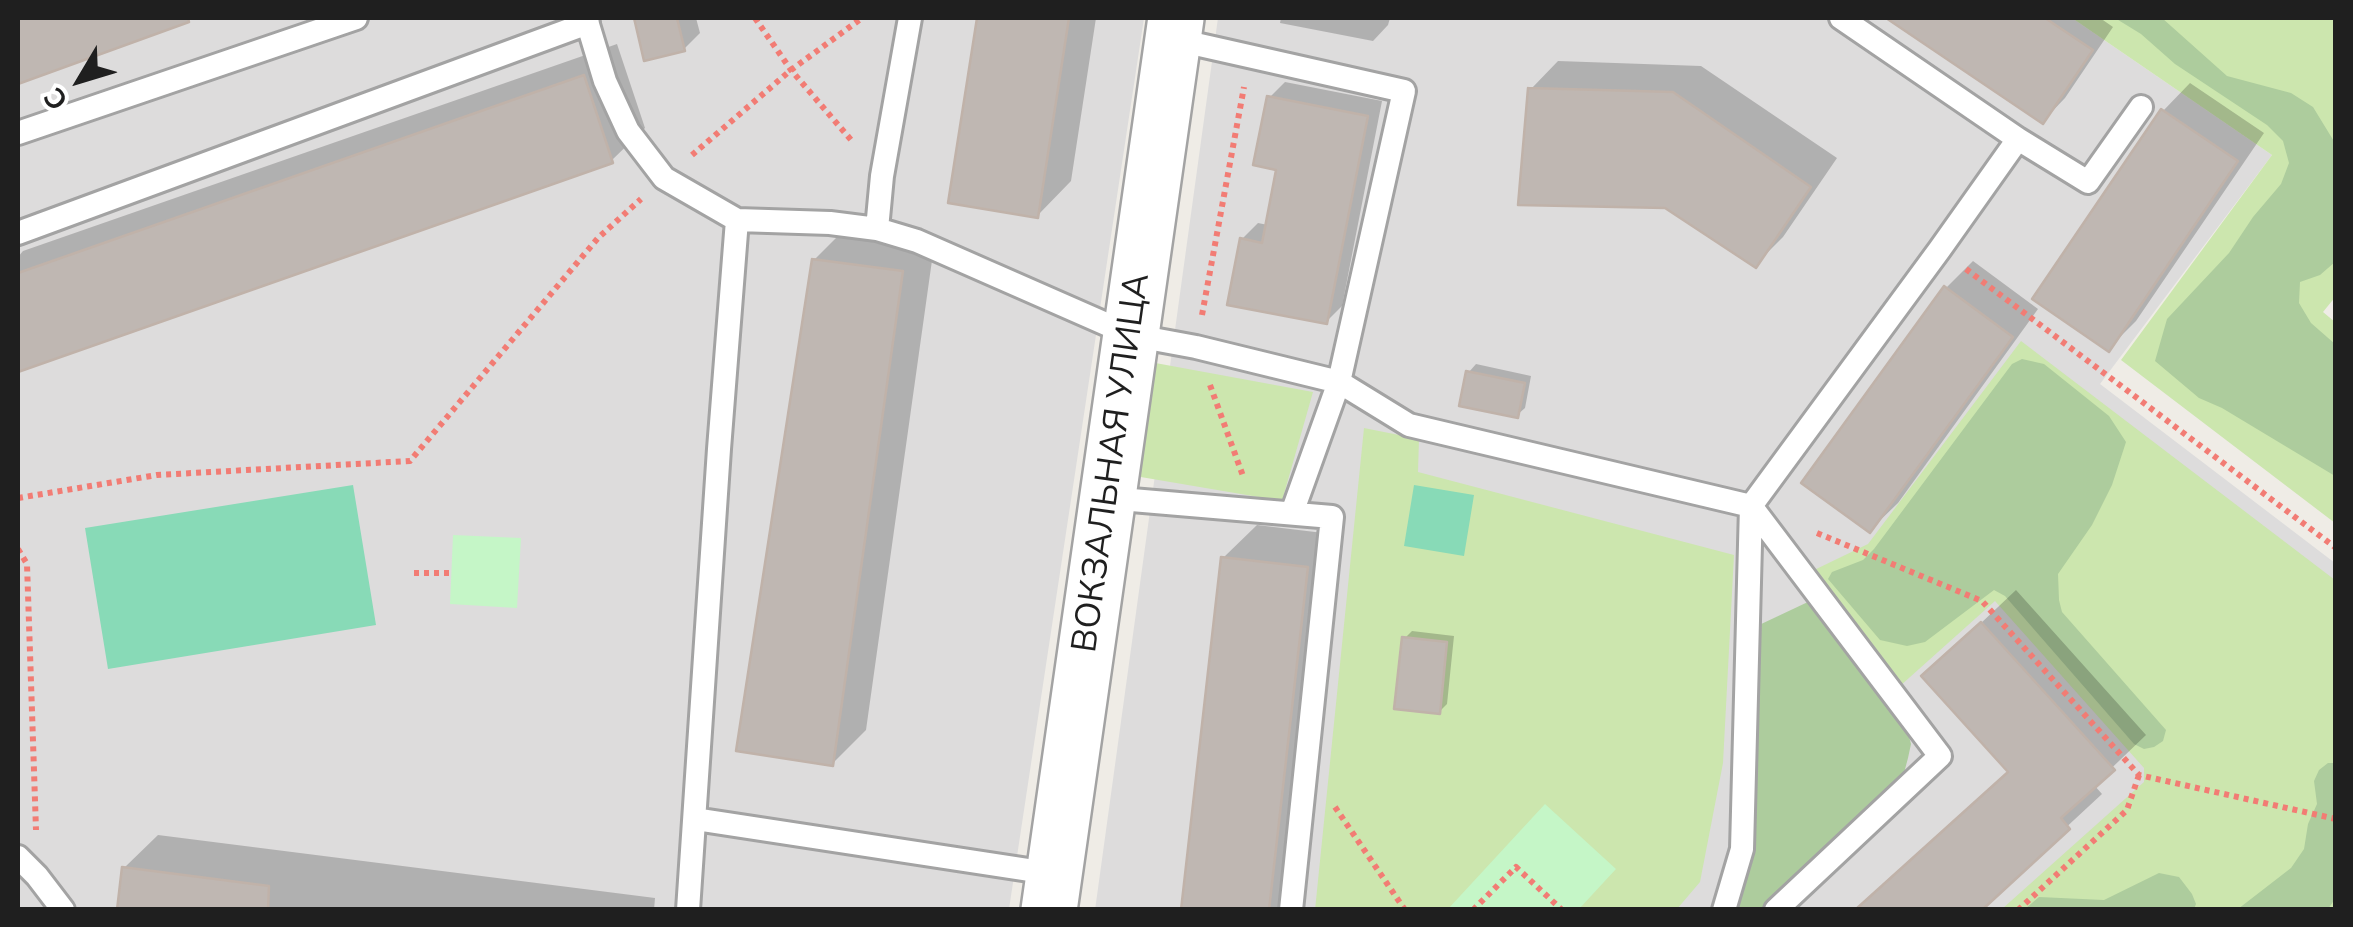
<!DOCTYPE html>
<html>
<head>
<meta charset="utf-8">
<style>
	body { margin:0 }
	#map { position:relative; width:2353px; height:927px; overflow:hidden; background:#efece6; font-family:"Nunito Sans",sans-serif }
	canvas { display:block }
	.frame { position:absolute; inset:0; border:20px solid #1f1f1f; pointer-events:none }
	.north { position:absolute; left:30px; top:30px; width:100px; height:100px; -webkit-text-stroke:8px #fff; paint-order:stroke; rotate:232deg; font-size:28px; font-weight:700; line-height:40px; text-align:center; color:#1f1f1f }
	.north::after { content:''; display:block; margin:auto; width:35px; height:45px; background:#1f1f1f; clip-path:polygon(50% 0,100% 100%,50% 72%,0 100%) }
</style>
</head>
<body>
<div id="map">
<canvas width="2353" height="927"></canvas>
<div class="frame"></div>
<div class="north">С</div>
</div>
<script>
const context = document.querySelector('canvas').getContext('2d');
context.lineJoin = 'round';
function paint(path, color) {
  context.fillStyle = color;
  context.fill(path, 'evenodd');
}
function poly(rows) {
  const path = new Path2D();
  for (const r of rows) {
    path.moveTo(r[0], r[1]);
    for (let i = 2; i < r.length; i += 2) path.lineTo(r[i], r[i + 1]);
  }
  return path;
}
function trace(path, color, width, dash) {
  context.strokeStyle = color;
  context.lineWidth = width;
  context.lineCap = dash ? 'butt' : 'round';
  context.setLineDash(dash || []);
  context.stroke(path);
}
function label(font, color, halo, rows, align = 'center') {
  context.font = font + ' "Nunito Sans",sans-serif';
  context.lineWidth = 8;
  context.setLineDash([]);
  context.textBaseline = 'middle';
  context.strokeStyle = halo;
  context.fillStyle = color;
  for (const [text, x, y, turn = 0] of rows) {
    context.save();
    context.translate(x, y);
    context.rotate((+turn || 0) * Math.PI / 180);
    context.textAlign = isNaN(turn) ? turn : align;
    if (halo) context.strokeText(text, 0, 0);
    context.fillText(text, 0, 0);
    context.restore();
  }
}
const residential = poly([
	[18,18,1144,18,1009,909,18,909],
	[1218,18,2072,18,2272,155,2100,384,2335,563,2335,909,1095,910]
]);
const grass = poly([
	[2072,18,2335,18,2336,296,2323,312,2335,322,2335,523,2121,360,2272,155],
	[2021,341,2335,580,2335,909,2002,909,2144,782,2144,768,1995,601,1900,686,1810,572,1868,544],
	[1150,362,1313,392,1282,501,1129,475],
	[1364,428,1419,439,1418,472,1734,555,1723,763,1700,882,1677,909,1315,910]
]);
const forest = poly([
	[2115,18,2162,18,2227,76,2291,93,2313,107,2335,143,2335,262,2320,275,2300,282,2299,303,2311,323,2335,344,2335,476,2222,408,2199,398,2155,361,2167,319,2229,253,2253,217,2281,184,2289,163,2283,141,2267,125,2175,64,2141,34],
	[2022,359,2044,364,2109,416,2126,442,2112,485,2092,525,2058,574,2059,600,2062,612,2166,730,2163,741,2154,747,2144,749,2134,744,2005,596,1994,590,1925,642,1907,646,1880,640,1828,579,1832,572,1863,560,1874,549,2012,364],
	[1810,601,1905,721,1911,744,1908,758,1904,773,1762,909,1735,909,1757,626],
	[2328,763,2335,763,2335,899,2328,909,2238,909,2291,868,2304,849,2308,824,2317,804,2314,781,2319,770],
	[2159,873,2179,877,2192,894,2196,904,2194,909,2025,909,2039,897,2104,900]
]);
const park = poly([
	[453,535,521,538,517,608,450,604],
	[1545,804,1616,869,1579,909,1448,909]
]);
const pitch = poly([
	[353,485,376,625,108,669,85,528],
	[1414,485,1474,495,1464,556,1404,546]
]);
const shadow = poly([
	[18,18,195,18,18,82],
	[637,18,696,18,700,33,684,49,646,58],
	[980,18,1096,18,1071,181,1038,215,951,201],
	[1281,18,1390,18,1388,25,1373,41,1280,23],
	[1890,18,2100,18,2113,27,2065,98,2043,121],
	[617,44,645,128,611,161,21,368,18,357,18,257,23,251],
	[1558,61,1701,66,1837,158,1783,237,1755,265,1666,206,1531,89],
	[1285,82,1382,101,1342,306,1326,322,1242,239,1258,223,1268,225,1279,168,1269,98],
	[2190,83,2264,133,2136,321,2109,348,2163,111],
	[848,226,935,239,866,730,832,764,814,260],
	[1973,261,2038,309,1898,503,1870,530,1946,288],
	[1476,364,1531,376,1525,408,1517,415,1469,372],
	[1257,525,1340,535,1297,910,1183,910,1223,558],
	[2016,590,2146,735,2094,785,2102,794,1977,910,1855,910,2010,770,1925,676],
	[1412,631,1454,636,1447,704,1439,712,1404,639],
	[158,835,655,898,654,910,119,910,124,868]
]);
const building = poly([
	[18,18,188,18,189,22,18,84,18,18],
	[634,18,677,18,685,51,644,61,634,18],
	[977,18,1069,18,1038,218,948,203,977,18],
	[1886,18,2045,18,2093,50,2043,124,1886,18],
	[584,75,613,163,18,372,18,273,584,75],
	[1528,88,1673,92,1811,187,1756,268,1665,208,1518,205,1528,88],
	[1267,96,1368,116,1327,324,1227,305,1240,238,1262,243,1276,170,1253,165,1267,96],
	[2161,109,2238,161,2109,352,2032,299,2161,109],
	[812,259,903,271,833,766,736,751,812,259],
	[1944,286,2013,337,1870,533,1801,483,1944,286],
	[1466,371,1525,383,1518,418,1459,406,1466,371],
	[1221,557,1308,567,1269,910,1181,910,1221,557],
	[1981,622,2115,770,2061,818,2070,829,1982,910,1855,910,2008,772,1921,676,1981,622],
	[1402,637,1447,642,1440,714,1394,709,1402,637],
	[122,867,269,886,268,910,117,910,122,867]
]);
const path = poly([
	[755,18,791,70,852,141],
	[692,155,791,70,862,18],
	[1966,269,2336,548],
	[1202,315,1244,87],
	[1210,385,1243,476],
	[18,498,157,475,410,461,598,238,641,199],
	[1817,533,1982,601,2139,775,2336,819],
	[18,549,27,564,36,830],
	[414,573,451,573],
	[1335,807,1405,910],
	[1473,910,1516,867,1562,910],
	[2018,910,2127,810,2139,775]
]);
const service = poly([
	[586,18,605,81,628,131,664,178,737,220,830,223,877,229,917,241,1131,335,1196,347,1339,382,1409,425,1751,506,1940,756,1776,910],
	[1841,18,2018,139,2088,182,2141,107],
	[1173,39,1404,91,1339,382,1292,513],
	[18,133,356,18],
	[877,229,882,176,910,18],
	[18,233,588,23],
	[1108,498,1332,517,1291,910],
	[695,819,1055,874],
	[18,857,37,876,63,910],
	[688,910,719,449,737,220],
	[1724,910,1742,849,1751,506,1940,249,2018,139]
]);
const tertiary = poly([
	[1049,910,1176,18]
]);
const streetNames = [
	["ВОКЗАЛЬНАЯ УЛИЦА",1113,463,-82]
];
paint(residential, '#dddcdc');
paint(grass, '#cce6ae');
paint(forest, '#adcc9d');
paint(park, '#c5f6c7');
paint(pitch, '#88dab7');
paint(shadow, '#0003');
paint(building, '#bfb7b2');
trace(building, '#c0b2a9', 2.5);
trace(service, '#a3a3a3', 28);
trace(tertiary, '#a3a3a3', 60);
trace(path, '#f27c74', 6, [5, 5]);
trace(service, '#fff', 22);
trace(tertiary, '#fff', 55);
label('35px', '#1f1f1f', '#fff', streetNames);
</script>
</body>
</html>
